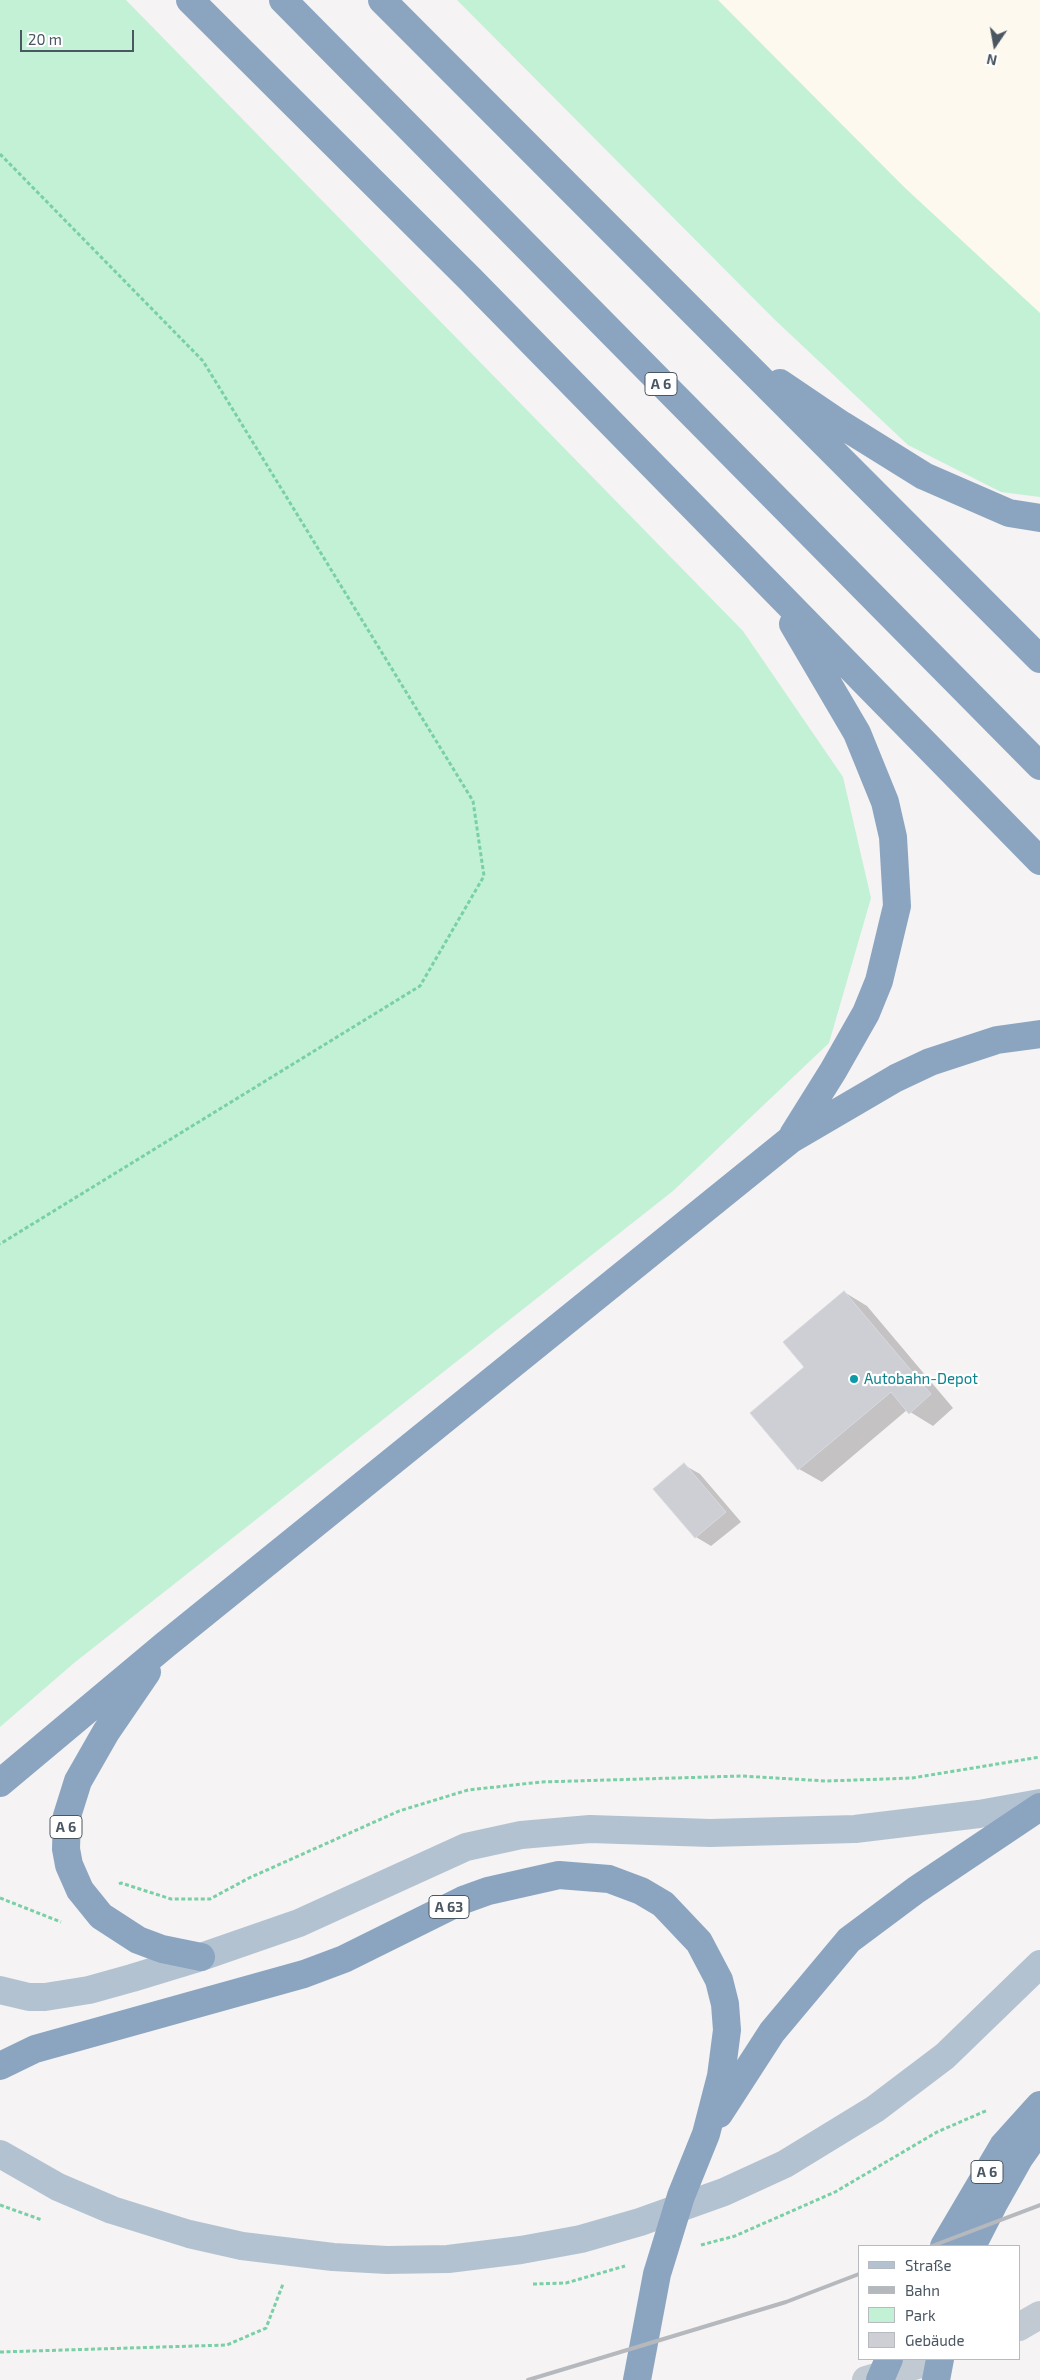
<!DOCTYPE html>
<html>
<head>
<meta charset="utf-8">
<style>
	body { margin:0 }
	#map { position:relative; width:1040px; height:2380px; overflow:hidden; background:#f5f3f3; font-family:"Exo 2",sans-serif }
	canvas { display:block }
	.legend { position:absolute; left:858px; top:2245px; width:162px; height:115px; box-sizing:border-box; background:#fff; border:1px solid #b7bbc0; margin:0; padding:6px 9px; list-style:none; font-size:15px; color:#4a5661 }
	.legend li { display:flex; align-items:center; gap:10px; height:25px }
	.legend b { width:25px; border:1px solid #b7bbc0 }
	.north { position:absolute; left:970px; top:20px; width:50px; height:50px; -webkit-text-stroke:4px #fff; paint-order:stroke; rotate:192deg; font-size:14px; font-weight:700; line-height:20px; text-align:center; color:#4a5661 }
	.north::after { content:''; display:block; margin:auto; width:18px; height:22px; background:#4a5661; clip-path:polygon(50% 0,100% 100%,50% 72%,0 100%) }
	.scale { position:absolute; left:20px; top:30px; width:114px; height:22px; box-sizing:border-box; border:2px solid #4a5661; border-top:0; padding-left:6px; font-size:15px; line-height:18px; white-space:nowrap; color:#4a5661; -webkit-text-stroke:4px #fff; paint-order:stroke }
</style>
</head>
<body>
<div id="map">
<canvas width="1040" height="2380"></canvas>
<ul class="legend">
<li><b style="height:6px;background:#b3c2d1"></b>Straße</li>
<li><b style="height:6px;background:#b5b8bd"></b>Bahn</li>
<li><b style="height:14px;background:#c3f1d5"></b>Park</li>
<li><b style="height:14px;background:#cdcfd5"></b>Gebäude</li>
</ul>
<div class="north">N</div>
<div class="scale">20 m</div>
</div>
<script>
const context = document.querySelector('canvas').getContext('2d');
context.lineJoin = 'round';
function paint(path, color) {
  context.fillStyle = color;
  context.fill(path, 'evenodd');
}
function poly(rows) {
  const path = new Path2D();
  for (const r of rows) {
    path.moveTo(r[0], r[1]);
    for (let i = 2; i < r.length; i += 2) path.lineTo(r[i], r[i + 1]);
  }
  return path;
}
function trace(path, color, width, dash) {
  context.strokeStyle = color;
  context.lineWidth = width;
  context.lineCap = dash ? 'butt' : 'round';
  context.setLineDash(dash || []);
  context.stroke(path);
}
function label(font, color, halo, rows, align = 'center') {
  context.font = font + ' "Exo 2",sans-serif';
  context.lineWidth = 4.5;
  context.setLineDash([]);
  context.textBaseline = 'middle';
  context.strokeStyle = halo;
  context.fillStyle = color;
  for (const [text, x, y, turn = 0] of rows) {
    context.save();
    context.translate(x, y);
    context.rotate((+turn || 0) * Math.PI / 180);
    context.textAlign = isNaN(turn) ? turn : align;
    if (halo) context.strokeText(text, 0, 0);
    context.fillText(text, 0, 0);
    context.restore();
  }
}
const commercial = poly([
	[718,0,1040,0,1040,313,904,187]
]);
const green = poly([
	[0,0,126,0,743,631,843,777,871,898,829,1043,673,1191,74,1663,0,1727],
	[457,0,718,0,904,187,1040,313,1040,497,1001,492,908,445,774,319]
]);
const shadow = poly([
	[844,1292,867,1306,953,1408,933,1426,907,1410,822,1482,799,1469,806,1368],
	[684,1465,700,1474,741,1522,711,1546,696,1537]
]);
const building = poly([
	[844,1291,931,1394,909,1414,891,1392,798,1470,750,1413,804,1367,783,1342,844,1291],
	[684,1463,726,1512,695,1538,653,1489,684,1463]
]);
const path = poly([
	[0,154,203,361,473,801,484,876,420,986,0,1244],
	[119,1884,121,1883,171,1899,210,1899,249,1878,399,1811,468,1790,541,1782,741,1776,827,1781,912,1778,1040,1757],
	[0,1898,61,1922],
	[0,2205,42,2220],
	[701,2245,735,2236,835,2192,937,2132,988,2110],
	[533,2284,566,2283,625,2266],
	[0,2352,227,2345,266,2328,283,2284]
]);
const minor = poly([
	[1019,2327,1040,2315],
	[866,2380,938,2359]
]);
const major = poly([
	[0,1990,29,1997,45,1997,89,1990,132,1978,201,1957,299,1923,466,1847,521,1835,590,1829,710,1833,855,1829,979,1814,1040,1803],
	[0,2154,58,2187,112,2210,189,2234,242,2246,333,2257,387,2260,448,2259,521,2250,581,2239,640,2222,724,2192,785,2164,875,2109,945,2056,1040,1964]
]);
const highway = poly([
	[190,0,471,280,1040,861],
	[283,0,1040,766],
	[382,0,1040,659],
	[780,383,842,425,924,476,1009,513,1040,518],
	[793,624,857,733,885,802,893,837,897,906,879,981,866,1013,833,1071,793,1135],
	[147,1672,106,1732,78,1781,67,1816,66,1849,69,1865,80,1890,101,1916,138,1940,162,1949,201,1957],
	[0,1783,165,1645,790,1140,896,1078,930,1062,997,1040,1040,1034],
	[0,2066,35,2049,304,1974,344,1959,463,1900,488,1891,559,1875,609,1879,641,1891,663,1904,699,1942,719,1980,725,2004,727,2030,721,2076,706,2134,681,2196,657,2274,637,2380],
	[719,2114,772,2032,849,1940,916,1890,1040,1807],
	[944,2246,1003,2146,1040,2105],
	[972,2246,993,2205,1020,2157,1040,2129],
	[880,2380,889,2359],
	[936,2380,940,2359]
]);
const rail = poly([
	[932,2246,1040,2205],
	[528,2380,786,2302,859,2274]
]);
const markers = [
	[854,1379,5,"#0f9aa8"]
];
const shields = [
	[661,384,32],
	[66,1827,32],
	[449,1907,40],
	[987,2172,32]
];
const shieldNames = [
	["A 6",661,384],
	["A 6",66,1827],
	["A 63",449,1907],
	["A 6",987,2172]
];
const cultureNames = [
	["Autobahn-Depot",864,1379]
];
paint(commercial, '#fdf9ef');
paint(green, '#c3f1d5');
paint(shadow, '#0003');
paint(building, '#cdcfd5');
trace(building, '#d7d9de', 1);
trace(path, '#7ad0a6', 3, [4, 2.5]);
trace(minor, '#c1cad2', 28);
trace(major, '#b3c2d1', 28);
trace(highway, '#8ba5c1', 28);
trace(rail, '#b5b8bd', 4);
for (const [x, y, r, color] of markers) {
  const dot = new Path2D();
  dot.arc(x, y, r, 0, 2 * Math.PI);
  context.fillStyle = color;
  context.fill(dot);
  trace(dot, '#fff', 2);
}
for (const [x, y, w] of shields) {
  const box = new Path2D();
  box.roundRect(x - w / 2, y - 11.5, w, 23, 4);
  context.fillStyle = '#fff';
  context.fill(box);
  trace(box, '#4a5661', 1);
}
label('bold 14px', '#4a5661', null, shieldNames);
label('15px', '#0d838f', '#fff', cultureNames, 'left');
</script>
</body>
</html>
